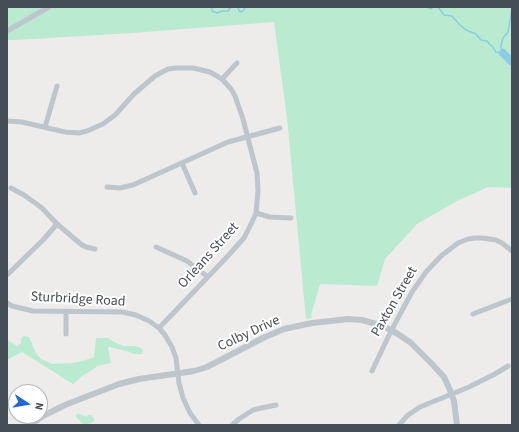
<!DOCTYPE html>
<html>
<head>
<meta charset="utf-8">
<style>
	body { margin:0 }
	#map { position:relative; width:519px; height:432px; overflow:hidden; background:#eeebeb; font-family:"Source Sans 3",sans-serif }
	canvas { display:block }
	.frame { position:absolute; inset:0; border:8px solid #454e57; pointer-events:none }
	.north { position:absolute; left:8px; top:384px; width:40px; height:40px; box-sizing:border-box; background:#fff; border:1px solid #b5b8bc; border-radius:50%; rotate:102deg; font-size:11px; font-weight:700; line-height:16px; text-align:center; color:#454e57 }
	.north::after { content:''; display:block; margin:auto; width:14px; height:18px; background:#2266d1; clip-path:polygon(50% 0,100% 100%,50% 72%,0 100%) }
</style>
</head>
<body>
<div id="map">
<canvas width="519" height="432"></canvas>
<div class="frame"></div>
<div class="north">N</div>
</div>
<script>
const context = document.querySelector('canvas').getContext('2d');
context.lineJoin = 'round';
function paint(path, color) {
  context.fillStyle = color;
  context.fill(path, 'evenodd');
}
function poly(rows) {
  const path = new Path2D();
  for (const r of rows) {
    path.moveTo(r[0], r[1]);
    for (let i = 2; i < r.length; i += 2) path.lineTo(r[i], r[i + 1]);
  }
  return path;
}
function trace(path, color, width, dash) {
  context.strokeStyle = color;
  context.lineWidth = width;
  context.lineCap = dash ? 'butt' : 'round';
  context.setLineDash(dash || []);
  context.stroke(path);
}
function label(font, color, halo, rows, align = 'center') {
  context.font = font + ' "Source Sans 3",sans-serif';
  context.lineWidth = 4;
  context.setLineDash([]);
  context.textBaseline = 'middle';
  context.strokeStyle = halo;
  context.fillStyle = color;
  for (const [text, x, y, turn = 0] of rows) {
    context.save();
    context.translate(x, y);
    context.rotate((+turn || 0) * Math.PI / 180);
    context.textAlign = isNaN(turn) ? turn : align;
    if (halo) context.strokeText(text, 0, 0);
    context.fillText(text, 0, 0);
    context.restore();
  }
}
const green = poly([
	[7,7,512,7,512,188,488,187,457,201,417,224,385,259,377,286,320,284,311,315,312,318,306,319,287,118,274,22,133,33,16,40,7,40],
	[23,336,29,337,36,353,41,359,52,364,74,363,89,359,94,357,96,338,108,338,116,343,124,346,133,346,139,347,142,349,143,352,141,354,134,354,126,351,110,347,108,347,111,363,97,366,94,369,82,376,73,384,22,352,7,360,7,340,17,346,21,343,21,340],
	[78,413,86,417,89,415,91,415,95,420,92,423,84,425,76,417,76,415]
]);
const stream = poly([
	[213,7,212,8,212,11,217,13,222,11,228,11,230,8,233,7],
	[238,7,239,11,242,12,244,10,245,7],
	[427,7,431,9,432,8,432,7],
	[438,7,444,15,452,16,459,24,466,30,476,34,481,40,487,41,490,45,493,47,496,52,503,53,501,48,501,45,503,38,508,32,512,9]
]);
const river = poly([
	[503,53,512,62]
]);
const minor = poly([
	[7,31,49,7],
	[222,79,237,63],
	[7,121,22,122,65,132,79,133,87,131,103,124,115,115,134,94,155,76,168,69,176,68,193,68,210,72,222,79,231,89,235,96,243,119,257,173,258,191,256,213,252,222,244,238,226,258,159,328],
	[45,127,57,86],
	[182,163,195,193],
	[107,187,120,188,133,185,228,142,280,128],
	[11,188,24,195,42,208,57,224,82,245,86,247,95,249],
	[256,213,270,217,291,218],
	[156,247,187,261,208,277],
	[7,275,43,240,57,224],
	[7,303,12,306,33,311,122,312,136,315,149,321,159,328,165,335,172,347,176,358,179,383,183,398,190,413,199,425],
	[473,314,512,299],
	[66,334,66,312],
	[372,371,391,331,412,292,426,272,441,256,458,243,468,239,475,238,482,238,496,240,502,243,512,251],
	[232,425,239,419,253,410,261,408,276,405],
	[399,425,408,415,420,407,469,387,495,374,508,366]
]);
const tertiary = poly([
	[30,425,43,416,65,405,119,384,139,379,194,371,207,367,265,337,284,329,312,323,331,321,348,319,362,320,383,326,398,334,411,343,432,364,444,377,450,390,454,401,457,425]
]);
const streetNames = [
	["Orleans Street",209,256,-48],
	["Sturbridge Road",78,300,3],
	["Paxton Street",395,302,-60],
	["Colby Drive",249,334,-25]
];
paint(green, '#baebd0');
trace(stream, '#89cee6', 1.5);
trace(river, '#89cee6', 8);
trace(minor, '#bdc5cd', 5);
trace(tertiary, '#bdc5cd', 6);
label('14px', '#454e57', '#fff', streetNames);
</script>
</body>
</html>
